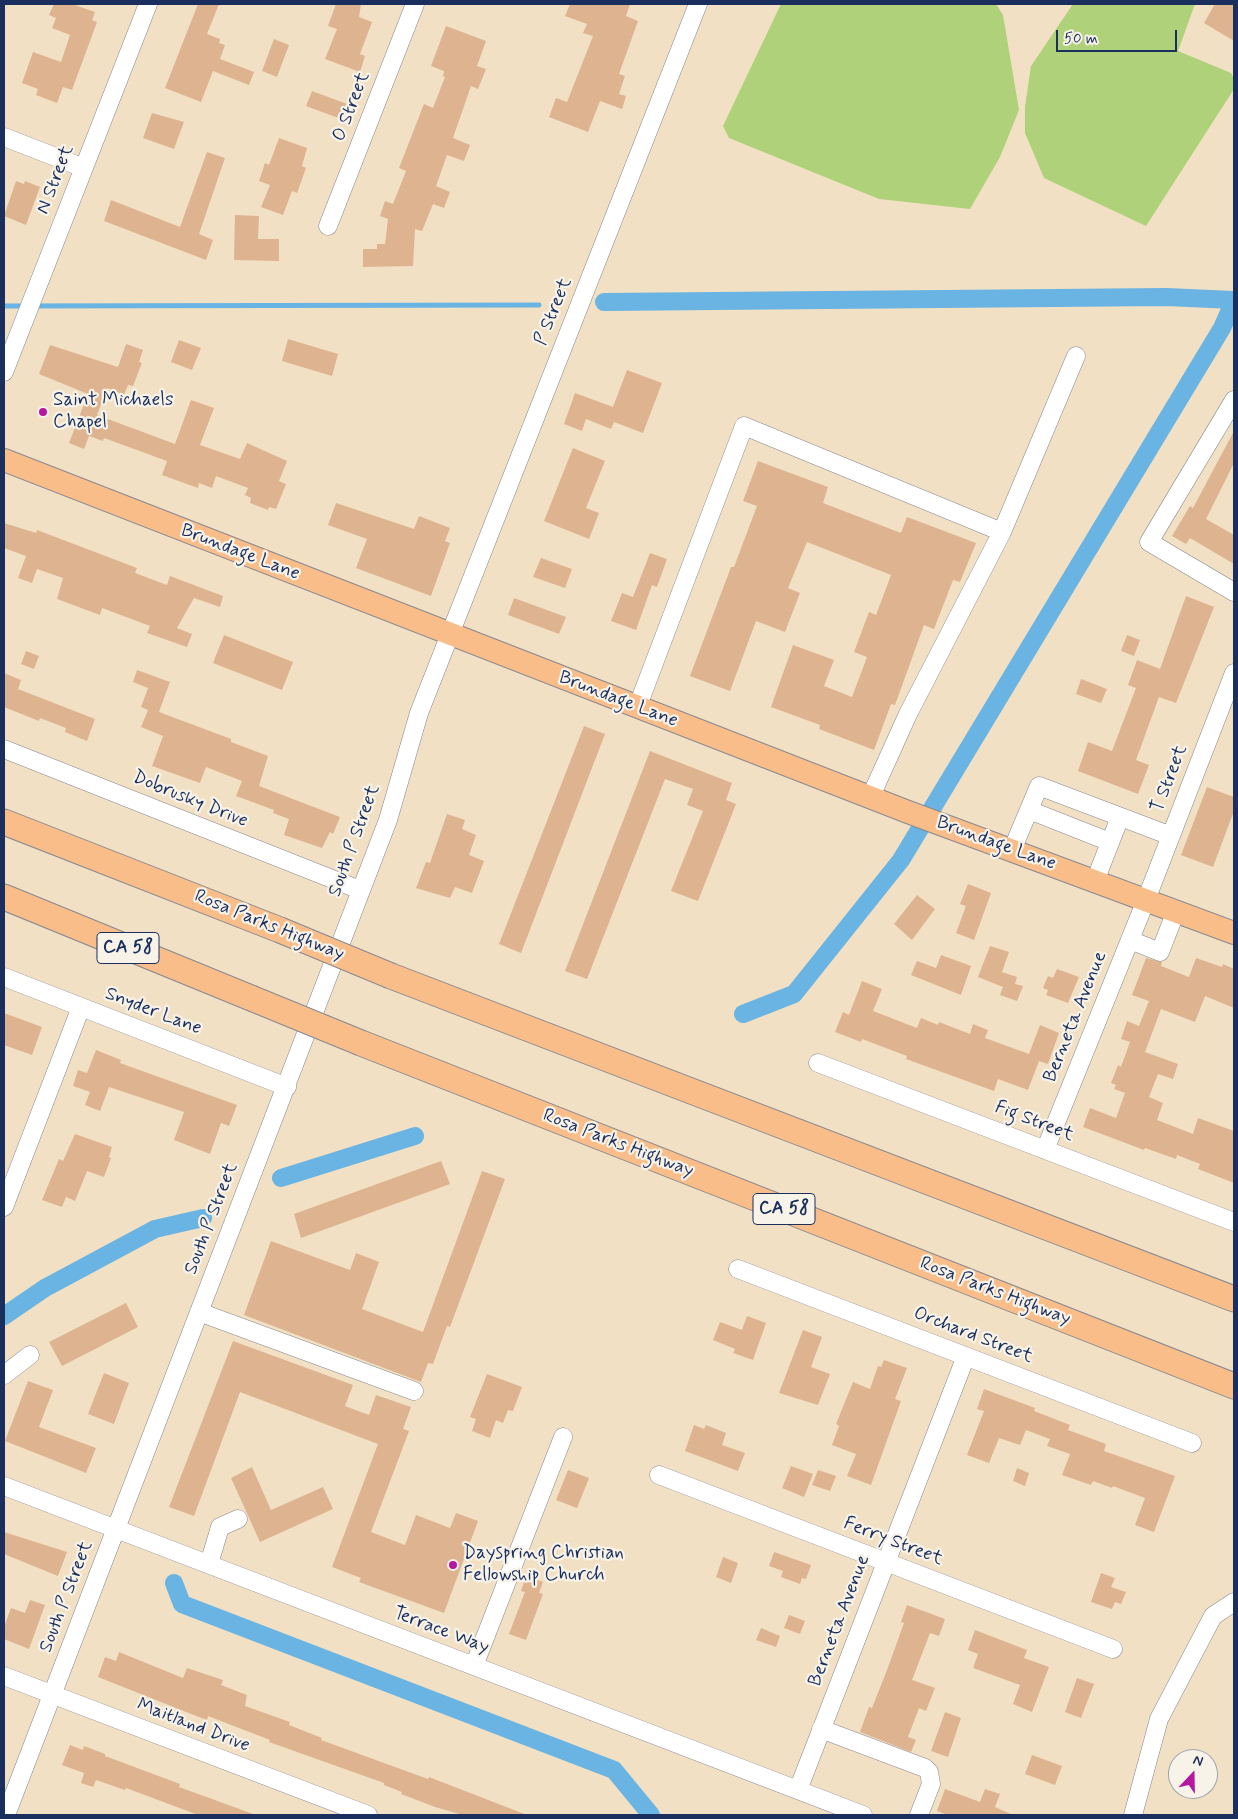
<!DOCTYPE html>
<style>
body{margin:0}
#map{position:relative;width:1238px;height:1819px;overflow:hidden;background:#f2e0c4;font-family:Mynerve,sans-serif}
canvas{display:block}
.frame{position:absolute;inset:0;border:5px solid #1b2f5e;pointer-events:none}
.north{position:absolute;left:1168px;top:1749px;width:50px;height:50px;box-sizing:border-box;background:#f7f3e8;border:1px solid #9fa5b1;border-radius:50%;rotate:21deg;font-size:14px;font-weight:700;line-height:20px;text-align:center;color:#1b2f5e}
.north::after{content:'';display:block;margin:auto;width:18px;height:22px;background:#b5179e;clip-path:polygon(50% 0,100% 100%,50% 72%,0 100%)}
.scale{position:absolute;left:1056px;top:30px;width:121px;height:22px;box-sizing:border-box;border:2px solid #1b2f5e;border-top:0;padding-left:6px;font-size:15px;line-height:18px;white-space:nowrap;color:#1b2f5e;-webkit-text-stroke:4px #f7f3e8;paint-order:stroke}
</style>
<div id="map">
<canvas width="1238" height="1819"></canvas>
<div class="frame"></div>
<div class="north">N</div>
<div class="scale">50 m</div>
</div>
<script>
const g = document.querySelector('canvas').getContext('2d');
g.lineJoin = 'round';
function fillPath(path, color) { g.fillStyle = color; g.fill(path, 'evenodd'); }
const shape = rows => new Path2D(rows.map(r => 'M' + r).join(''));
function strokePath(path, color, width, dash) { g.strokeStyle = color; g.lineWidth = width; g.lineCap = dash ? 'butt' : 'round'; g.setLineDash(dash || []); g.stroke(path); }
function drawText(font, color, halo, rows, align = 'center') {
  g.font = font + ' Mynerve,sans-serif'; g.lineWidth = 4.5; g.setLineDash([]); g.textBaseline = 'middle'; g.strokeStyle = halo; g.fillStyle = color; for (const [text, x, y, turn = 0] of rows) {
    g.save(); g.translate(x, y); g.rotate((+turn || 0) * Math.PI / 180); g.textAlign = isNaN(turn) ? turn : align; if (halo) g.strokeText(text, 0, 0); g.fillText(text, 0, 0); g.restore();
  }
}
fillPath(shape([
 [781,4,996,4,1003,15,1019,110,1000,157,970,209,879,199,729,138,723,126],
 [1073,4,1195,4,1178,51,1231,73,1234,79,1234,89,1146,226,1044,178,1025,133,1025,107,1031,66]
]), '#aed179');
strokePath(shape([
 [4,306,539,305]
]), '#69b4e2', 5);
strokePath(shape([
 [604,302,1166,297,1234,300],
 [743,1014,794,994,901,860,1222,328,1234,301],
 [281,1178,415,1136],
 [4,1316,45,1288,155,1229,203,1218],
 [174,1583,182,1604,614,1770,651,1815]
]), '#69b4e2', 18);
fillPath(shape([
 [54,4,72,4,95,12,92,20,97,22,72,90,63,87,57,103,36,95,38,89,22,83,33,52,61,62,70,35,52,28,56,18,49,15],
 [198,4,219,4,207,34,220,39,219,43,225,45,220,59,254,72,249,85,213,71,201,102,165,88],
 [336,4,361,4,359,17,372,22,360,54,365,56,360,72,325,59,337,29,328,26],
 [570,4,630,4,626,16,638,21,619,74,625,76,619,94,626,96,622,109,600,101,588,132,549,117,556,98,567,102,593,36,583,33,587,24,565,16],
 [1215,4,1234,4,1234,41,1204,23],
 [446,26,486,41,477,66,486,69,478,89,471,86,453,138,470,145,464,161,447,155,436,186,450,192,444,208,433,204,422,231,415,229,413,266,363,267,363,249,377,249,377,244,385,244,388,219,380,216,385,201,393,204,406,171,399,168,424,104,433,108,445,77,443,76,444,71,431,66],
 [274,39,289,45,277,77,262,71],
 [312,91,347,104,341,119,306,106],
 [152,113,184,122,174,149,143,138],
 [279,138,307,148,302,166,306,168,297,193,292,191,283,215,261,207,270,185,259,181,265,163,269,165],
 [207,152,225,158,199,234,213,240,206,260,104,221,111,200,180,227],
 [16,181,24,184,25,181,40,187,26,225,4,216],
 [235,215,259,216,258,239,279,239,279,261,234,260],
 [288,339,338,354,332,376,282,361],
 [179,340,201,348,192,370,171,362],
 [126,344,143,350,139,362,142,363,133,386,128,385,124,395,107,388,97,415,175,444,191,400,214,408,200,445,240,459,247,443,287,461,279,481,286,484,276,509,269,507,268,510,250,503,251,498,245,495,248,488,216,476,212,488,199,483,198,488,162,475,167,461,104,438,103,441,89,436,84,449,69,443,88,394,39,374,50,345,118,367],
 [627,370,662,383,643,433,614,422,611,429,586,419,582,431,564,424,575,393,613,407],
 [1234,431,1234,463,1206,519,1234,535,1234,564,1190,538,1186,544,1172,536,1190,506,1193,508],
 [573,448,605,461,586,508,599,513,589,539,544,521],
 [758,461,828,487,823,503,901,533,907,517,976,543,960,582,953,580,934,629,924,625,895,705,891,704,874,750,819,729,820,725,771,707,793,645,834,660,824,686,852,697,867,657,854,652,869,612,876,615,891,575,807,542,788,588,800,593,785,632,756,621,730,691,690,676,731,567,734,567,757,506,743,501],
 [336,503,414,529,419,516,450,528,445,541,450,543,431,596,356,568,367,539,328,525],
 [4,523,36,533,37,530,137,568,135,573,167,585,170,576,223,596,220,607,194,598,177,628,192,634,187,647,147,633,150,626,102,608,100,615,57,599,63,578,37,569,32,583,18,578,26,556,4,548],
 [650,553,667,559,657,587,652,585,636,630,611,621,622,593,633,597],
 [541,558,572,569,565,588,533,577],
 [1186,596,1214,607,1176,703,1159,697,1136,760,1149,765,1138,794,1078,771,1088,742,1112,751,1136,688,1128,685,1137,660,1160,669],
 [514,598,566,617,559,634,508,615],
 [224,635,293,662,282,690,213,663],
 [1127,635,1140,640,1134,656,1121,651],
 [26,651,39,656,34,669,21,664],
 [137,670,170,682,159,712,231,739,231,742,268,756,259,786,340,817,333,834,330,832,322,848,284,835,289,819,273,813,274,810,236,796,242,781,206,767,200,783,152,766,163,736,141,727,148,710,141,707,148,688,133,682],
 [4,673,21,680,18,689,95,719,87,741,65,732,66,728,40,718,39,721,4,707],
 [1081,679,1107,689,1101,703,1076,694],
 [584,726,605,734,521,953,499,944],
 [650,751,732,783,726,800,736,804,698,901,671,891,703,811,687,805,693,789,665,779,587,979,565,971],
 [1207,787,1234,797,1234,811,1213,867,1181,855],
 [447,814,465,820,462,829,476,835,469,855,484,861,472,893,455,887,450,898,416,888,426,862,430,863],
 [968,884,991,893,974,940,956,933,966,906,960,904],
 [917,895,935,909,912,940,894,924],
 [990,946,1009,952,1002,972,1017,977,1015,984,1023,986,1017,1001,1000,995,1003,987,978,977],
 [941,955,971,966,961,995,911,975,917,961,936,968],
 [1146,958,1162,962,1161,966,1189,977,1196,958,1222,967,1223,964,1234,969,1234,1008,1205,996,1195,1022,1161,1009,1145,1052,1178,1064,1173,1079,1158,1074,1149,1097,1163,1103,1157,1120,1193,1134,1198,1118,1234,1131,1234,1183,1198,1169,1200,1164,1177,1155,1176,1159,1145,1148,1144,1150,1083,1127,1090,1108,1116,1118,1125,1093,1114,1089,1116,1085,1111,1083,1118,1065,1121,1067,1130,1042,1121,1039,1127,1021,1139,1026,1149,1001,1132,995],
 [1057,969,1079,977,1068,1003,1046,995,1048,990,1043,988,1048,976,1053,978],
 [862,981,882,989,873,1011,917,1028,921,1018,938,1025,939,1022,970,1034,973,1024,988,1030,985,1038,1029,1054,1040,1025,1059,1033,1048,1064,1039,1061,1028,1090,998,1079,994,1091,906,1059,907,1056,862,1039,861,1042,835,1032,843,1012,849,1015],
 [4,1013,42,1027,32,1055,4,1045],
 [96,1050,121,1060,120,1063,237,1105,229,1126,221,1123,210,1154,174,1140,184,1112,109,1087,100,1111,85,1105,90,1092,73,1086,78,1070,87,1073],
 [75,1134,112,1147,109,1157,111,1158,104,1177,87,1171,75,1201,66,1197,62,1207,42,1200,59,1159,63,1161],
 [441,1161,450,1184,301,1238,294,1214],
 [482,1171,505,1179,450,1327,447,1326,433,1364,428,1363,421,1382,244,1315,271,1241,350,1270,356,1253,379,1262,362,1309,423,1332],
 [126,1303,138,1327,62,1366,49,1342],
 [747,1316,766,1323,753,1360,733,1353,735,1349,713,1340,720,1322,742,1330],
 [803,1330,822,1337,811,1367,830,1374,818,1405,779,1393],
 [233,1341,353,1385,345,1406,369,1415,376,1395,411,1407,403,1429,409,1431,371,1532,405,1545,416,1515,450,1528,456,1513,478,1521,444,1613,359,1582,361,1578,332,1567,378,1444,240,1392,194,1516,169,1507],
 [884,1360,907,1368,895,1399,901,1401,871,1485,847,1476,856,1454,832,1445,839,1426,836,1424,853,1382,870,1389,878,1366,881,1367],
 [104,1373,129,1383,114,1424,88,1414],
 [487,1374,522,1387,513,1411,508,1410,503,1423,496,1420,490,1438,472,1431,476,1419,470,1417],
 [28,1381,53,1390,39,1427,96,1448,86,1473,5,1441],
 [984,1389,1035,1408,1034,1411,1070,1425,1068,1430,1106,1444,1104,1451,1175,1476,1154,1532,1135,1525,1145,1498,1113,1486,1112,1488,1093,1481,1091,1485,1062,1475,1070,1454,1047,1446,1050,1439,1026,1430,1020,1445,999,1438,989,1463,967,1455,984,1411,977,1409],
 [694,1425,704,1429,706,1425,726,1433,722,1445,745,1453,738,1471,685,1451],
 [791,1466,813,1474,804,1497,782,1488],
 [252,1467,271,1510,323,1487,333,1509,260,1542,231,1478],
 [1017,1468,1029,1473,1025,1486,1013,1481],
 [568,1470,589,1478,577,1508,556,1500],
 [818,1470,836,1476,830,1491,812,1485],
 [4,1532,67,1552,58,1576,4,1554],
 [774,1552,811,1565,806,1579,802,1578,800,1584,781,1577,783,1571,769,1566],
 [723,1557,738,1563,731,1583,716,1577],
 [1101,1573,1115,1578,1111,1587,1126,1592,1121,1604,1115,1602,1112,1609,1091,1602],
 [526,1576,543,1582,539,1593,543,1594,526,1640,509,1634,525,1592,521,1591],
 [30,1600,45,1605,29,1649,4,1639,4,1627,11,1608,25,1613],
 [907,1605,945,1619,939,1636,930,1633,912,1680,935,1688,926,1711,919,1708,908,1737,916,1740,911,1752,860,1732,869,1707,872,1708,887,1670,904,1623,901,1622],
 [789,1615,805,1621,800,1634,784,1628],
 [761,1628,780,1636,776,1647,756,1640],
 [975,1630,1027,1650,1024,1658,1049,1667,1032,1712,1013,1704,1020,1685,973,1668,978,1654,968,1650],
 [119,1652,183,1678,187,1668,223,1680,221,1685,247,1695,245,1706,290,1722,289,1725,322,1738,321,1740,428,1779,429,1777,527,1815,463,1815,435,1807,401,1794,402,1792,384,1785,384,1783,269,1742,270,1740,208,1716,207,1720,186,1712,98,1677,105,1657,116,1661],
 [1077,1678,1094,1684,1081,1718,1065,1712],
 [945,1712,961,1718,948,1757,931,1751],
 [70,1745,83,1750,84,1746,105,1754,105,1756,180,1784,179,1787,256,1815,198,1815,126,1788,125,1790,96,1780,93,1787,81,1783,84,1773,62,1765],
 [1032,1755,1062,1766,1055,1785,1025,1774],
 [945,1789,980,1802,985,1789,1000,1794,995,1807,1013,1815,948,1815,937,1811]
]), '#ddb48f');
const minor = shape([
 [4,137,84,168],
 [328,226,415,4],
 [4,372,148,4],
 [1234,400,1149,542,1234,592],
 [637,708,744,426,1002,532],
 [4,749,360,890],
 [870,798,908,714,1002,532,1076,356],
 [1029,810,1110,842],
 [1012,850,1039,786,1171,836],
 [1095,881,1120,817],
 [1130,940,1160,952,1176,911],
 [4,977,287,1087],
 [818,1063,1234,1222],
 [1045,1150,1146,900,1234,673],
 [4,1207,81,1007],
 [738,1269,1192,1443],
 [199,1312,414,1391],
 [4,1375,30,1355],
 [659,1475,1113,1649],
 [4,1486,863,1815],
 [209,1564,220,1527,238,1519],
 [474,1666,563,1437],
 [4,1676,368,1815],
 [821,1729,925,1768,929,1772,931,1784,919,1815],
 [798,1790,966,1356],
 [6,1815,388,820,419,713,698,4],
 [1133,1815,1159,1719,1213,1616,1234,1602]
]);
const major = shape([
 [4,460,908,812,1234,933]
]);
const highway = shape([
 [4,822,280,930],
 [4,897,251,998],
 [391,976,1234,1299],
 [361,1043,1234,1386]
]);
strokePath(minor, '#868891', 19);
strokePath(major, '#868891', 24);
strokePath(highway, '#868891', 27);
strokePath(minor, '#fff', 18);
strokePath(major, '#f8bd89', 22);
strokePath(highway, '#f8bd89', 25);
const highwayBridge = shape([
 [280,930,391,976],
 [251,998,361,1043]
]);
strokePath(highwayBridge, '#868891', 27, []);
strokePath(highwayBridge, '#f8bd89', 25);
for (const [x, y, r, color] of [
 [43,412,5,"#b5179e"],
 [453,1565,5,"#b5179e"]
]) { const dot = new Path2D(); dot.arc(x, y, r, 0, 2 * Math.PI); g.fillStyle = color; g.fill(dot); strokePath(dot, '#f7f3e8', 2); }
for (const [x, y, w] of [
 [128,948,62],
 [784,1209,62]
]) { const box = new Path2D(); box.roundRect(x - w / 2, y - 15.5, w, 31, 4); g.fillStyle = '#f7f3e8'; g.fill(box); strokePath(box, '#1b2f5e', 1); }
drawText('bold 18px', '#1b2f5e', null, [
 ["CA 58",128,948],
 ["CA 58",784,1209]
]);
drawText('19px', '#1b2f5e', '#f7f3e8', [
 ["O Street",352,107,-69],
 ["N Street",56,180,-69],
 ["P Street",554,312,-68],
 ["Brundage Lane",240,553,21],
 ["Brundage Lane",618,700,21],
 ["T Street",1170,779,-69],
 ["Dobrusky Drive",190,800,22],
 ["South P Street",355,841,-70],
 ["Brundage Lane",996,844,20],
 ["Rosa Parks Highway",269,926,22],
 ["Snyder Lane",153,1012,21],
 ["Berneta Avenue",1076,1017,-68],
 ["Fig Street",1034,1122,21],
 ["Rosa Parks Highway",618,1144,21],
 ["South P Street",212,1219,-69],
 ["Rosa Parks Highway",995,1292,21],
 ["Orchard Street",973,1336,21],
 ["Ferry Street",893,1542,21],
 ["South P Street",67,1597,-69],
 ["Berneta Avenue",840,1621,-69],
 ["Terrace Way",441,1631,21],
 ["Maitland Drive",193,1726,21]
]);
drawText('19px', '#1b2f5e', '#f7f3e8', [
 ["Saint Michaels",53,401],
 ["Chapel",53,423],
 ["Dayspring Christian",463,1554],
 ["Fellowship Church",463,1576]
], 'left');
</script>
